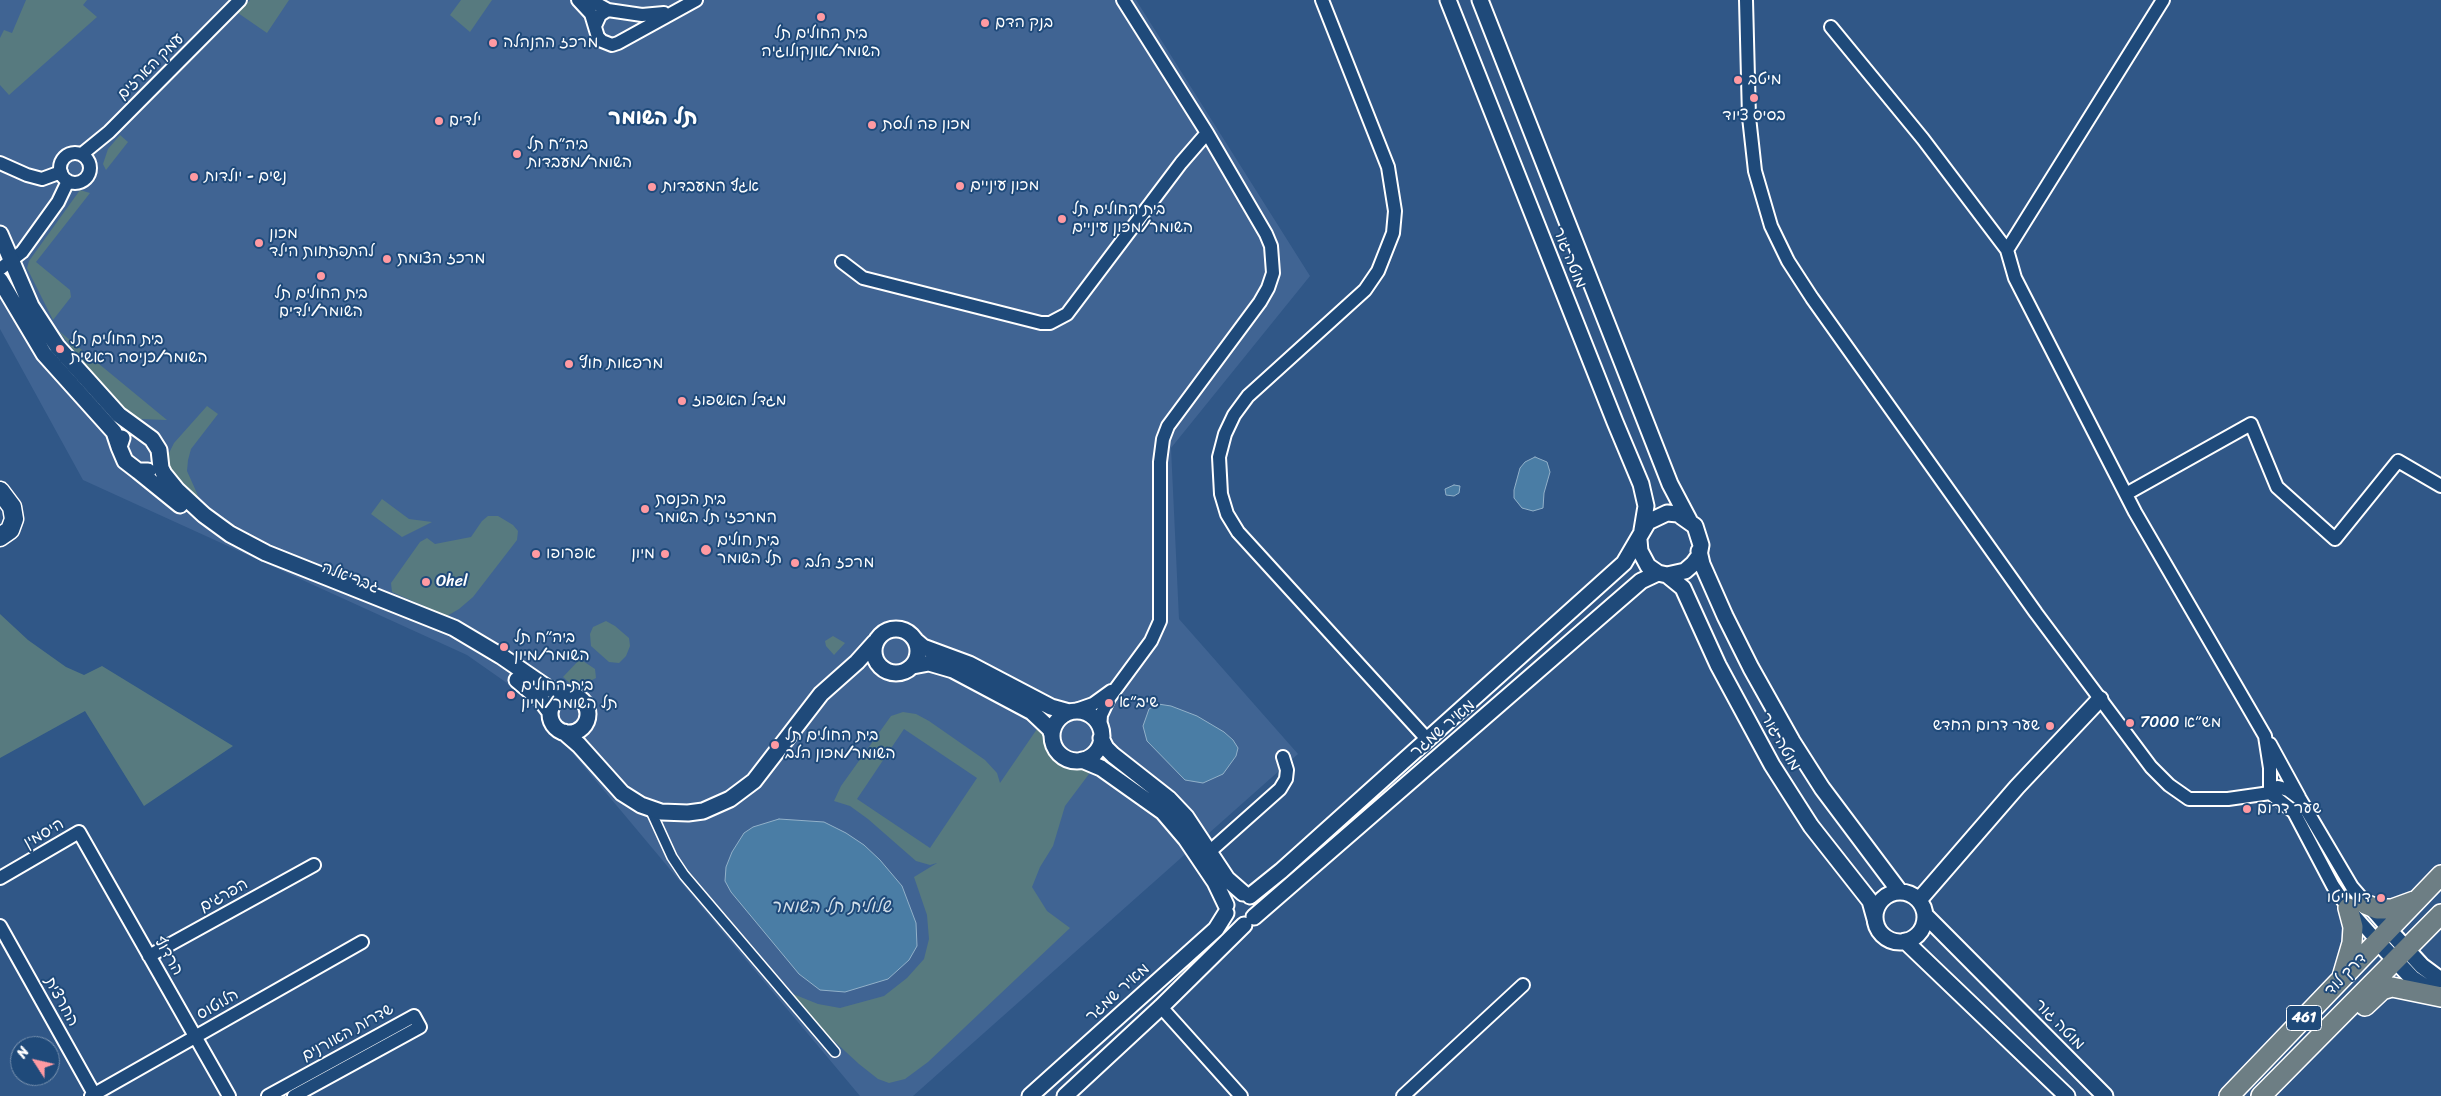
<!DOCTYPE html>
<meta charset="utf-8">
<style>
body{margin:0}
#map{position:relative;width:2441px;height:1096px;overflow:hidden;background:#305787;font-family:Sriracha,sans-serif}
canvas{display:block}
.north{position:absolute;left:10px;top:1036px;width:50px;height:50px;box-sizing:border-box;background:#1f4a7a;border:1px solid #7992af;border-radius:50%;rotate:305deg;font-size:14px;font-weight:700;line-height:20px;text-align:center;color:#fff}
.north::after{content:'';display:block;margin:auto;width:18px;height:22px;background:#ff9aa2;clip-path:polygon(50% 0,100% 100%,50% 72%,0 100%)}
</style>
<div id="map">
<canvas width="2441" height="1096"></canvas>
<div class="north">N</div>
</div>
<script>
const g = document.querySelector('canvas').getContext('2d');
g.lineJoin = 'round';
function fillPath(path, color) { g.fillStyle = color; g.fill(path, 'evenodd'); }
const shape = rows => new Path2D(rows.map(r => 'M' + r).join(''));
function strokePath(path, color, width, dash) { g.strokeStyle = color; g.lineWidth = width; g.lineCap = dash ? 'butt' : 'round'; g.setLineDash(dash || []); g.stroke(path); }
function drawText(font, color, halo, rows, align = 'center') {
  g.font = font + ' Sriracha,"Playpen Sans Hebrew",sans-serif'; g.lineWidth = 4; g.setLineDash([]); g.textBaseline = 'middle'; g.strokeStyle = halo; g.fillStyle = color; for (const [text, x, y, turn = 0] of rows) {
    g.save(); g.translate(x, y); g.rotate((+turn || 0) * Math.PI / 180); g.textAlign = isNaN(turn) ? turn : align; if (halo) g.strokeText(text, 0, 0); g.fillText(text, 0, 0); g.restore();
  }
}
fillPath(shape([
 [0,0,1136,0,1310,276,1171,448,1179,619,1298,754,913,1096,860,1096,524,695,467,655,83,480,0,329]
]), '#406493');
fillPath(shape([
 [26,0,87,0,83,5,97,17,9,95,0,85,0,38,4,30,12,33],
 [250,0,289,0,267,33,238,13],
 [461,0,492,0,470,32,450,15],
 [120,135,128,142,106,170,103,164,108,149],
 [80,190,90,193,36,262,70,290,71,297,53,320,27,268,29,261],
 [59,331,167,420,139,419,115,403,84,365],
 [207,406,218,414,191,449,188,460,187,471,200,500,169,468,168,455,174,443],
 [382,499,409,519,432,522,402,537,371,514],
 [488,516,498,516,513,525,518,531,517,540,473,597,459,609,447,616,392,592,391,583,420,542,427,538,435,544,471,537,482,521],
 [0,614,28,640,66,667,84,675,102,666,233,746,144,806,85,711,0,758],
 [606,621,615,626,629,638,630,646,626,656,619,663,609,662,591,646,590,634,593,627],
 [833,636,845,643,834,655,826,646,825,641],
 [580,659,595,669,596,678,580,686,570,683,563,677],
 [903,712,916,714,929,721,985,760,997,773,1000,783,1037,729,1092,770,1065,806,1053,846,1040,867,1032,887,1047,911,1070,928,928,1062,905,1079,889,1083,878,1079,859,1064,820,1028,788,992,818,1004,840,1008,884,996,907,978,924,959,929,939,927,915,914,877,937,863,930,865,916,861,868,819,850,806,834,801,841,786,891,716],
 [904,729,977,778,930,848,857,799]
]), '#577a7f');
const water = shape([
 [1535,457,1547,462,1550,472,1544,493,1543,508,1533,511,1522,508,1514,498,1514,490,1520,468,1525,462,1535,457],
 [1454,485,1460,486,1459,493,1454,496,1446,495,1445,489,1454,485],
 [1158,704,1171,706,1197,716,1224,732,1233,740,1238,748,1236,756,1223,774,1203,783,1185,780,1147,741,1143,726,1149,709,1158,704],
 [779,819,824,822,846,833,864,845,880,860,902,886,916,923,917,946,909,960,888,979,845,992,820,990,799,974,731,892,725,881,726,867,732,852,744,833,753,827,779,819]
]);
fillPath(water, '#4a7da5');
strokePath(water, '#92b1c9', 1);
const pedestrian = shape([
 [650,809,672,857,684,875,835,1052]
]);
const minor = shape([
 [578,0,591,14,598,37,602,41,612,45,618,43,696,0],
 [590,0,608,10],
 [1322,0,1388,167,1395,211,1393,233,1378,271,1365,290,1248,396,1234,415,1225,434,1219,457,1221,494,1227,514,1238,532,1427,739],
 [1746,0,1749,117,1755,171,1771,226,1788,261,1812,298,2036,613,2151,767,2169,785,2189,799,2228,799,2270,793,2278,787,2288,790,2300,799,2352,887,2389,930],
 [595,26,600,15,608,10,642,15,664,13],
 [1831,27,1923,139,2007,250,2015,278,2135,512,2265,736,2270,768,2270,793],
 '60 168a15 15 0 1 1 30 0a15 15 0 1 1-30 0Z',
 [82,154,109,132,240,0],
 [0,163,27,175,42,179,61,172],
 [2007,250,2163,0],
 [842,262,863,278,1041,323,1050,323,1067,314,1181,163,1207,133],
 [0,269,22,252,58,202,68,181],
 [2126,494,2251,424,2277,487,2335,539,2398,461,2441,486],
 [1073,711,1093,704,1111,691],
 [1100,729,1101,715,1109,698,1151,641,1160,621,1160,462,1163,439,1168,426,1260,302,1268,288,1273,273,1271,246,1266,234,1207,133,1123,0],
 [2270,744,2299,797],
 [2270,793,2294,812,2333,886,2348,908,2378,942],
 [1208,853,1280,789,1286,779,1287,770,1283,757],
 [0,878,79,832,229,1096],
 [0,926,94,1094],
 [149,956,314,865],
 [1161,1007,1241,1096],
 [91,1096,362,942],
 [268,1096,414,1016,420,1027,294,1096],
 [1403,1096,1523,985]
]);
const tertiary = shape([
 [1448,0,1615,422,1641,484,1646,506,1642,530],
 [1480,0,1670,484,1689,520],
 [0,234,31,306,57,346,119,415,152,439,159,450,161,468,164,474,177,490,204,515,230,534,266,553,454,628,501,656,549,689,568,694],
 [0,280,44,354,114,432,119,447],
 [122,438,119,447,125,461,138,471,148,471],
 [138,471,180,505],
 [1699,551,1702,564,1725,616,1751,668,1792,741,1822,788,1900,892],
 [1667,575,1683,588,1718,665,1772,765,1811,826,1870,901,1875,919],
 '874 651a22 22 0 1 1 44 0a22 22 0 1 1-44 0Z',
 [916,641,923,647,969,664,1051,707,1069,712],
 [913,666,929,663,953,670,1032,712,1050,729,1052,735],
 [517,680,541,700,550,712],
 '550 714a19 19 0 1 1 38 0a19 19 0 1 1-38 0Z',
 '1052 736a25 25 0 1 1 50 0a25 25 0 1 1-50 0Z',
 [564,732,579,745,622,793,641,805,661,812,688,813,703,811,730,799,754,781,821,694,857,662,875,642],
 [1101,738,1106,748,1113,755,1169,799,1186,817,1227,879,1243,893],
 [1082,760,1101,768,1163,812,1186,839,1215,882,1226,905],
 '1875 917a25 25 0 1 1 50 0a25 25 0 1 1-50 0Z',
 [1250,896,1281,871,1624,563,1648,522,1667,513,1678,514,1695,526,1701,545,1699,556,1693,564,1685,571,1667,575,1658,573,1648,566,1640,551,1639,540],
 [1919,900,2017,787,2100,699],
 [1925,915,2105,1096],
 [1254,917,1611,607,1641,581,1658,573],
 [2389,930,2422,966,2441,980],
 [1905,941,2067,1096],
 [2378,942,2412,978,2436,994],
 [1030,1096,1216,929,1226,913],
 [1065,1096,1161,1007,1244,925]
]);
const secondary = shape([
 [0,491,12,507,14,519,10,530,0,537]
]);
const primary = shape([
 [2365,904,2377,909,2392,909,2414,901],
 [2342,977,2352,943,2353,927,2348,908],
 [2365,1006,2382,990,2392,987,2441,997],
 [2229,1096,2441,875],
 [2261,1096,2441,914]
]);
strokePath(pedestrian, '#fff', 12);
strokePath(minor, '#fff', 16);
strokePath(tertiary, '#fff', 19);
strokePath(secondary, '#fff', 21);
strokePath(primary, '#fff', 22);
strokePath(pedestrian, '#1f4a7a', 9);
strokePath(minor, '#1f4a7a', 12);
strokePath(tertiary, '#1f4a7a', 15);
strokePath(secondary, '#1f4a7a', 18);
strokePath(primary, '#6d7e84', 19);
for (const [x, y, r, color] of [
 [821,17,5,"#ff9aa2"],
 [985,23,5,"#ff9aa2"],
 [493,43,5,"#ff9aa2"],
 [1738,80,5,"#ff9aa2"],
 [1754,98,5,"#ff9aa2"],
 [439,121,5,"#ff9aa2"],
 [872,125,5,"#ff9aa2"],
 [517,154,5,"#ff9aa2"],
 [194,177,5,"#ff9aa2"],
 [960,186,5,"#ff9aa2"],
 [652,187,5,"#ff9aa2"],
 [1062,219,5,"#ff9aa2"],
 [259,243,5,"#ff9aa2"],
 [387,259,5,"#ff9aa2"],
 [321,276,5,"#ff9aa2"],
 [60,349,5,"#ff9aa2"],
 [569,364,5,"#ff9aa2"],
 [682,401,5,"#ff9aa2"],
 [645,509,5,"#ff9aa2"],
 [706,550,6,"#ff9aa2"],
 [536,554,5,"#ff9aa2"],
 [665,554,5,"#ff9aa2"],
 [795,563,5,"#ff9aa2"],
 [426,582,5,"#ff9aa2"],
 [504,647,5,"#ff9aa2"],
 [511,695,5,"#ff9aa2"],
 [1109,703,5,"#ff9aa2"],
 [2130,723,5,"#ff9aa2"],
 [2050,726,5,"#ff9aa2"],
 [775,745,5,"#ff9aa2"],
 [2247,809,5,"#ff9aa2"],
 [2381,898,5,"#ff9aa2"]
]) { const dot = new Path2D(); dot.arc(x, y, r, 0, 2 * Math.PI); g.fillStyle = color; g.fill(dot); strokePath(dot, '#1f4a7a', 2); }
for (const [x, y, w] of [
 [2304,1018,35]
]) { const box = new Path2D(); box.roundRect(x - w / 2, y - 12.5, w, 25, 4); g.fillStyle = '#1f4a7a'; g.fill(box); strokePath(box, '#fff', 1); }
drawText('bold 15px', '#fff', null, [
 ["461",2304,1018]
]);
drawText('16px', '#fff', '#1f4a7a', [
 ["בנק הדם",995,23],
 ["בית החולים תל",821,34,"center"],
 ["השומר/אונקולוגיה",821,52,"center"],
 ["מרכז ההנהלה",503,43],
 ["מיטב",1748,80],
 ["בסיס ציוד",1754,116,"center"],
 ["ילדים",449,121],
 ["מכון פה ולסת",882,125],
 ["ביה״ח תל",527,145],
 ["השומר/מעבדות",527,163],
 ["נשים - יולדות",204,177],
 ["מכון עיניים",970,186],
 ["אגף המעבדות",662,187],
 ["בית החולים תל",1072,210],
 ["השומר/מכון עיניים",1072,228],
 ["מכון",269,234],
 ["להתפתחות הילד",269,252],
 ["מרכז הצומת",397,259],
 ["בית החולים תל",321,294,"center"],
 ["השומר/ילדים",321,312,"center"],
 ["בית החולים תל",70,340],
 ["השומר/כניסה ראשית",70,358],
 ["מרפאות חוץ",579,364],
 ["מגדל האשפוז",692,401],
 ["בית הכנסת",655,500],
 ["המרכזי תל השומר",655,518],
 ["בית חולים",717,541],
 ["תל השומר",717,559],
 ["אפרופו",546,554],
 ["מיון",655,554,"right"],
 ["מרכז הלב",805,563],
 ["Ohel",436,582],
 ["ביה״ח תל",514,638],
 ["השומר/מיון",514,656],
 ["בית החולים",521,686],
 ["תל השומר/מיון",521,704],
 ["שיב״א",1119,703],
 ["מש״א 7000",2140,723],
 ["שער דרום החדש",2040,726,"right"],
 ["בית החולים תל",785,736],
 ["השומר/מכון הלב",785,754],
 ["שער דרום",2257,809],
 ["דון ויטו",2371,898,"right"]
], 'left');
drawText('16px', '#fff', '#1f4a7a', [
 ["עמק הארזים",151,67,-45],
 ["מוטה גור",1569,258,68],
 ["גבריאלה",350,578,21],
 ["מאיר שמגר",1443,729,-41],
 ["מוטה גור",1780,742,60],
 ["היסמין",44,834,-30],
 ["הפרגים",224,896,-29],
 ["הרדוף",168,956,60],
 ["דרך לוד",2346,975,-46],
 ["מאיר שמגר",1118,993,-42],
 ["החרצית",61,1002,61],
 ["הלוטוס",218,1005,-30],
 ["מוטה גור",2059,1025,45],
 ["שדרות האורנים",348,1033,-29]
]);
drawText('italic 18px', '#d2dee8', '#1f4a7a', [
 ["שלולית תל השומר",831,907]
]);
drawText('bold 21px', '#fff', '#1f4a7a', [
 ["תל השומר",653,119]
]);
</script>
